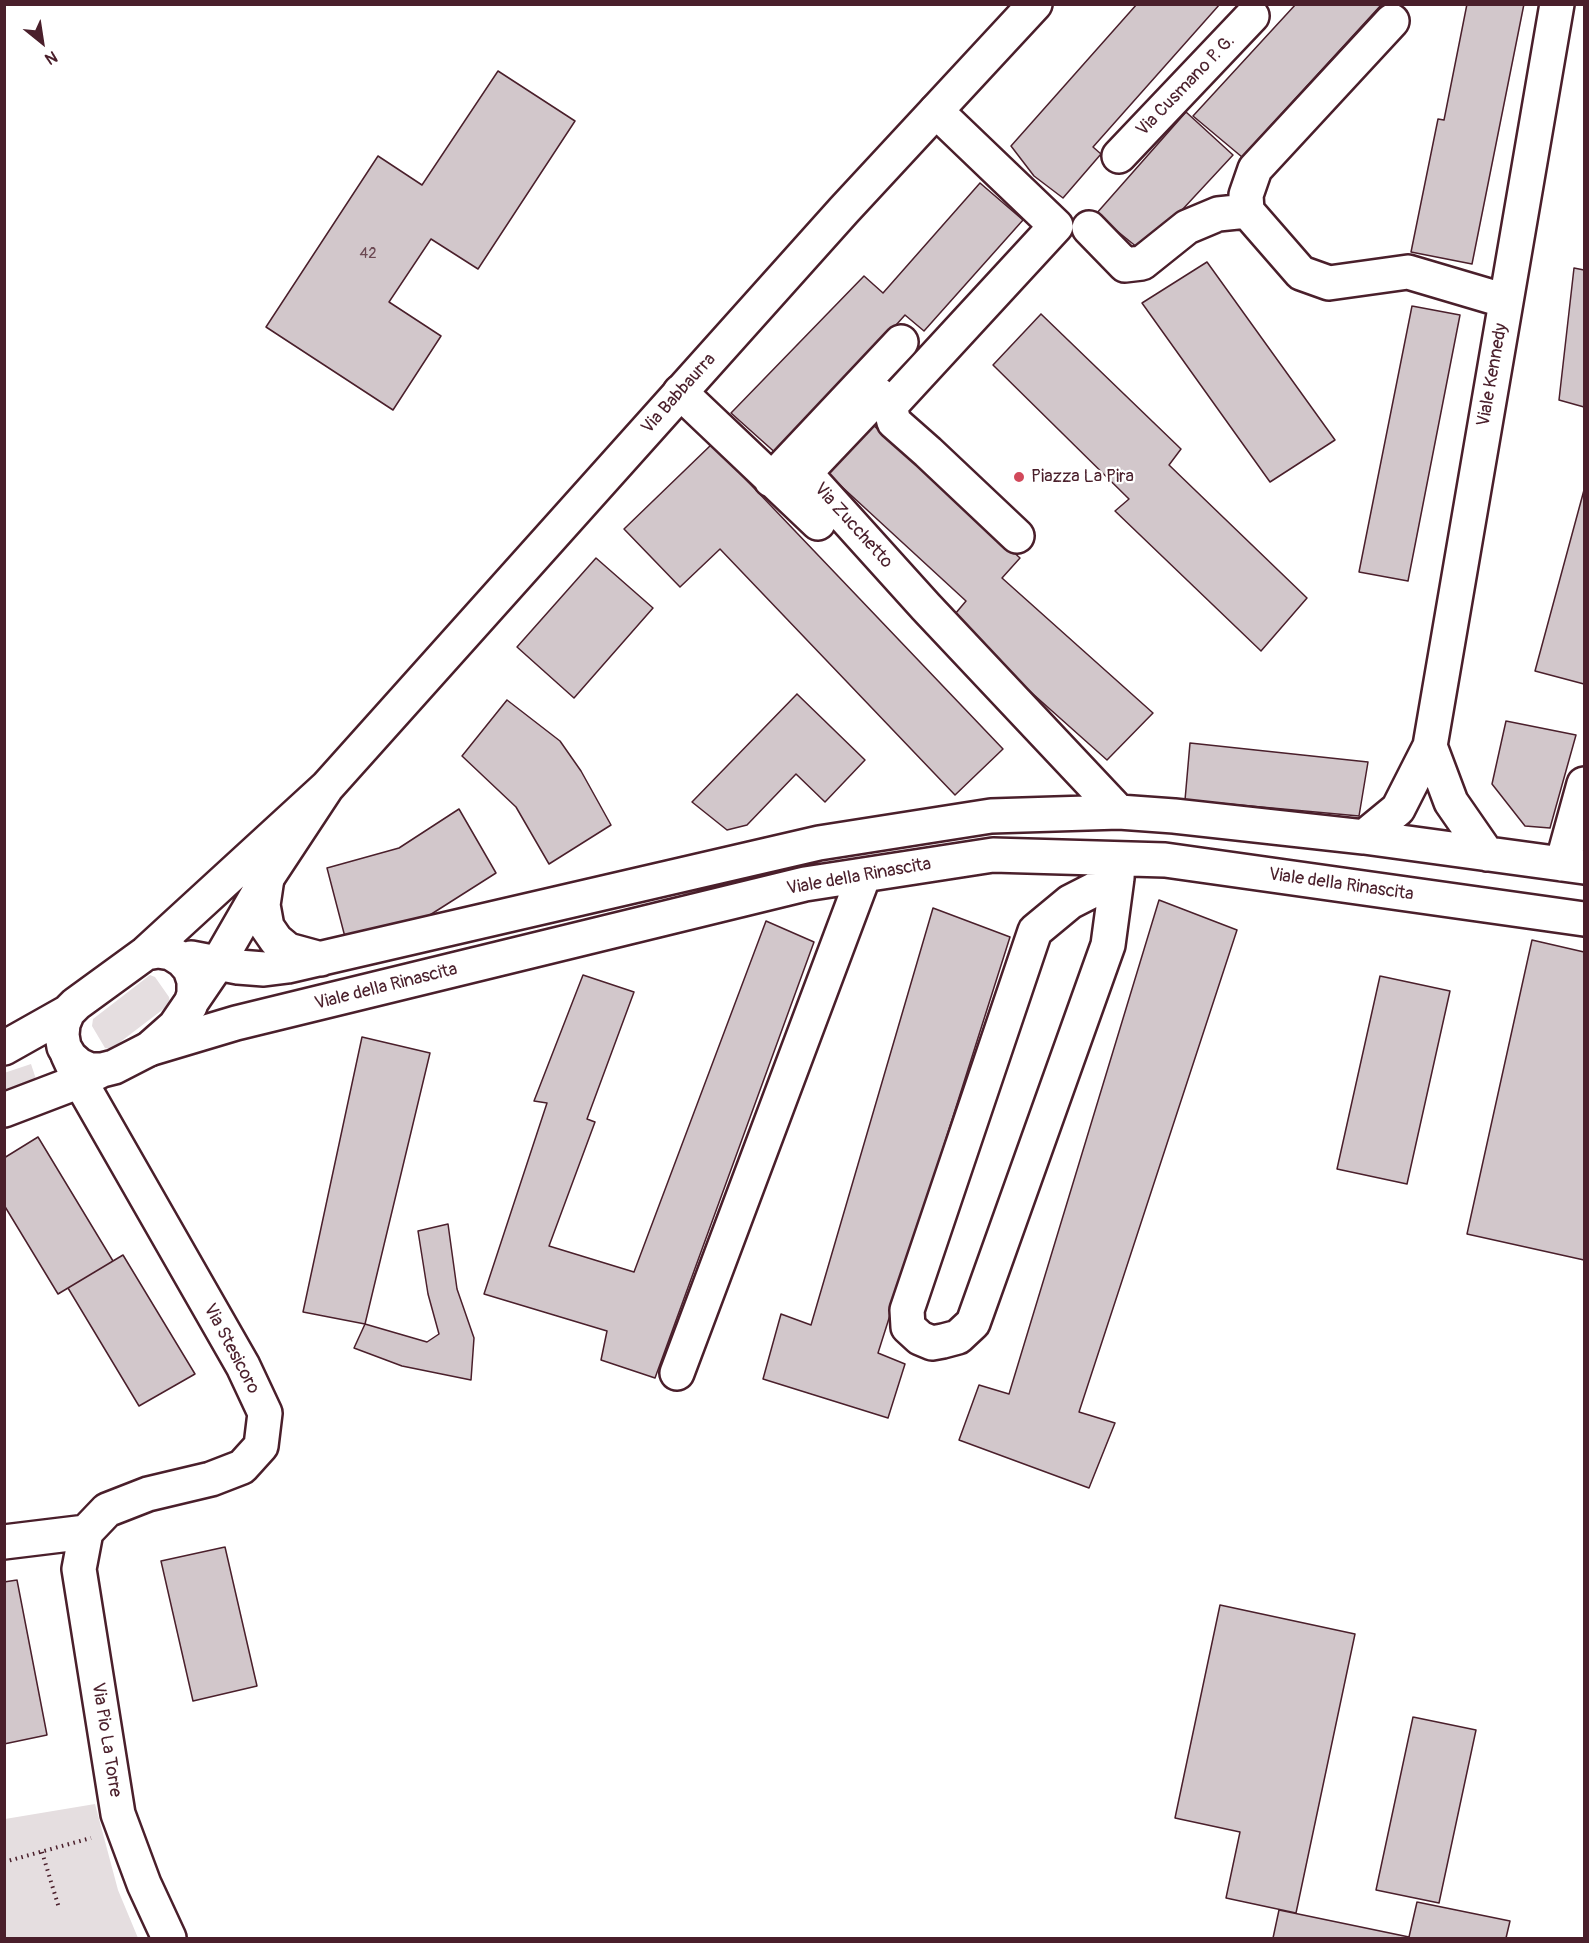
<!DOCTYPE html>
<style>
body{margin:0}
#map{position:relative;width:1589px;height:1943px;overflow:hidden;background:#fff;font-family:Pangolin,sans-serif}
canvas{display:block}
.frame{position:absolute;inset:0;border:6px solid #4a1f2b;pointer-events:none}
.north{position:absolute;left:12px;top:12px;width:60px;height:60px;-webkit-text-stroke:4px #fff;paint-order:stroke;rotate:150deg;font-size:16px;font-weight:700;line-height:24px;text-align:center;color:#4a1f2b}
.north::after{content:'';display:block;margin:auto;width:21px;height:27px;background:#4a1f2b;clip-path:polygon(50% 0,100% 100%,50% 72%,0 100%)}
</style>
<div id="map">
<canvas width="1589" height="1943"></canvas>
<div class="frame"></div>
<div class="north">N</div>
</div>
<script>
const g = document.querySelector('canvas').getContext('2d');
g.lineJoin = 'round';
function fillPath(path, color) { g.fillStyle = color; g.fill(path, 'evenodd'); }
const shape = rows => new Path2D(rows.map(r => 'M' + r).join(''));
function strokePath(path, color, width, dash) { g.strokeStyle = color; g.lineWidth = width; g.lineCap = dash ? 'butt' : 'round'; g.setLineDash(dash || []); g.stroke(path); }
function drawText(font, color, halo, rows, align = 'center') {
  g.font = font + ' Pangolin,sans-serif'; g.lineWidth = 4.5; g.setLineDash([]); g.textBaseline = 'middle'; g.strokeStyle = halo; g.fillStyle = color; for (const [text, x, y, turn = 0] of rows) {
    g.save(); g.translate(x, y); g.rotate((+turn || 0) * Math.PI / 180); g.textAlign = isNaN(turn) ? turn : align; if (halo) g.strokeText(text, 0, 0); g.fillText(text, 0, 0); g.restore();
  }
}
fillPath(shape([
 [150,975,155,977,169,997,170,1004,111,1049,105,1048,92,1026,93,1019],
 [31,1064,38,1085,5,1097,4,1073],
 [95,1804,118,1890,138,1938,5,1938,5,1819]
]), '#e5dee0');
const building = shape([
 [1137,4,1220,4,1093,147,1101,154,1063,198,1034,176,1011,146,1137,4],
 [1296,4,1382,4,1242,157,1193,116,1296,4],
 [1467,4,1524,4,1472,264,1411,252,1438,119,1444,120,1467,4],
 [498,71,575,121,478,269,431,239,389,302,441,336,393,410,266,327,378,156,422,185,498,71],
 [1186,112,1233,155,1143,252,1096,214,1186,112],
 [980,183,1023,220,924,331,905,315,779,456,731,413,864,276,883,293,980,183],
 [1207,262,1335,440,1270,482,1142,303,1207,262],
 [1574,268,1584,270,1584,407,1559,400,1574,268],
 [1412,306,1460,315,1408,581,1359,572,1412,306],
 [1041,314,1181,449,1169,465,1307,598,1261,651,1115,511,1129,499,993,365,1041,314],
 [872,424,1020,558,1002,578,1153,713,1107,760,950,620,966,601,828,474,872,424],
 [712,444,1003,749,955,795,720,549,680,587,624,529,712,444],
 [1584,490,1584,684,1535,671,1584,490],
 [596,558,653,608,574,698,517,647,596,558],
 [797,694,865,760,825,802,796,774,747,825,727,830,692,802,797,694],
 [507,700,560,741,581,771,611,825,549,864,516,807,462,756,507,700],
 [1506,721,1576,735,1550,828,1525,826,1492,784,1506,721],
 [1190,743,1368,762,1359,816,1185,800,1190,743],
 [459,809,496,873,422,920,345,937,327,868,399,848,459,809],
 [1159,900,1237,930,1079,1412,1115,1423,1089,1488,959,1440,979,1385,1009,1394,1159,900],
 [933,908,1010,937,878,1353,905,1364,888,1418,763,1379,781,1314,811,1325,933,908],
 [766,921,814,942,655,1378,601,1360,607,1331,484,1294,547,1103,534,1101,583,975,634,992,587,1119,595,1122,549,1246,634,1272,766,921],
 [1532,940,1584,952,1584,1260,1467,1234,1532,940],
 [1380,976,1450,991,1407,1184,1337,1169,1380,976],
 [362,1037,430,1053,365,1324,303,1312,362,1037],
 [38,1137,113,1261,58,1294,4,1205,4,1158,38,1137],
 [448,1224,457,1289,474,1338,471,1380,402,1366,354,1348,365,1324,427,1342,439,1334,428,1294,418,1231,448,1224],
 [123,1255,195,1374,139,1406,68,1288,123,1255],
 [225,1547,257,1686,193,1701,161,1561,225,1547],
 [17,1580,47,1735,4,1744,4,1582,17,1580],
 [1220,1605,1355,1634,1296,1913,1226,1898,1240,1832,1175,1818,1220,1605],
 [1413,1717,1476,1730,1439,1903,1376,1890,1413,1717],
 [1417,1902,1510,1921,1506,1938,1273,1938,1279,1910,1409,1937,1417,1902]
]);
fillPath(building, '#d2c7cb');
strokePath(building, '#4a1f2b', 1.5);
const minor = shape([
 [936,111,1056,226,890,406,879,395,805,473,926,607,1119,812],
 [1119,156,1252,16],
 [1247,211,1246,195,1255,169,1392,21],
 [1089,228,1125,265,1142,263,1187,227,1218,214,1247,211,1301,273,1329,283,1408,272,1506,301],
 [680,392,818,523],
 [890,406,894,422,928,452,1017,536],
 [771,480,901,342],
 [1430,746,1557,4],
 [1364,837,1398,809,1430,746,1451,802,1487,854],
 [1562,864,1584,784],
 [267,878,263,905,267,927,276,940,288,950,321,959],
 [1117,878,1070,902,1035,931,907,1310,908,1327,920,1338,932,1343,943,1341,958,1337,973,1323,1108,945,1117,878,1118,859],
 [191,958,238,967,264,969,288,966,819,843,991,816,1119,812,1174,816,1364,837,1584,867],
 [149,1049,236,1023,805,884,993,855,1165,860,1584,919],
 [68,1055,80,1081,243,1366,265,1413,261,1446,242,1467,211,1479,148,1494,107,1510,86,1532],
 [677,1373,864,875],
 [86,1532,79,1569,118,1814,144,1884,169,1938],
 [4,1542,86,1532]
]);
const major = shape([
 [327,787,267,878,218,963,175,1026,149,1049,114,1067,102,1070,90,1070,79,1065,70,1057,64,1047,62,1035,63,1024,68,1012,76,1004,146,953,327,787,844,210,1035,4],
 [146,953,158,951,171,953,182,960,190,969,194,981,194,994,190,1006],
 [4,1048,68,1012],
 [4,1110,80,1081,102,1070]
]);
strokePath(minor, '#4a1f2b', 38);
strokePath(major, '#4a1f2b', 38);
strokePath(shape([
 [42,1852,59,1908],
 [4,1862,91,1838]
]), '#4a1f2b', 4, [1.5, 4.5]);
strokePath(minor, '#fff', 33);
strokePath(major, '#fff', 33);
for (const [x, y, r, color] of [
 [1019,477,6,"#d1495b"]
]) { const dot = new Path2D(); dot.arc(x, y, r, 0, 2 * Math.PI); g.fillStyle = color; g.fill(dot); strokePath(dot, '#fff', 2); }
drawText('15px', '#6c4953', null, [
 ["42",368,254]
]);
drawText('18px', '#4a1f2b', '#fff', [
 ["Via Cusmano P. G.",1186,86,-46],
 ["Viale Kennedy",1493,375,-80],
 ["Via Babbaurra",679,394,-48],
 ["Via Zucchetto",853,526,48],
 ["Viale della Rinascita",859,877,-10],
 ["Viale della Rinascita",1341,885,8],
 ["Viale della Rinascita",386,987,-14],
 ["Via Stesicoro",231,1349,62],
 ["Via Pio La Torre",106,1740,81]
]);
drawText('18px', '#4a1f2b', '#fff', [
 ["Piazza La Pira",1031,477]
], 'left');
</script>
